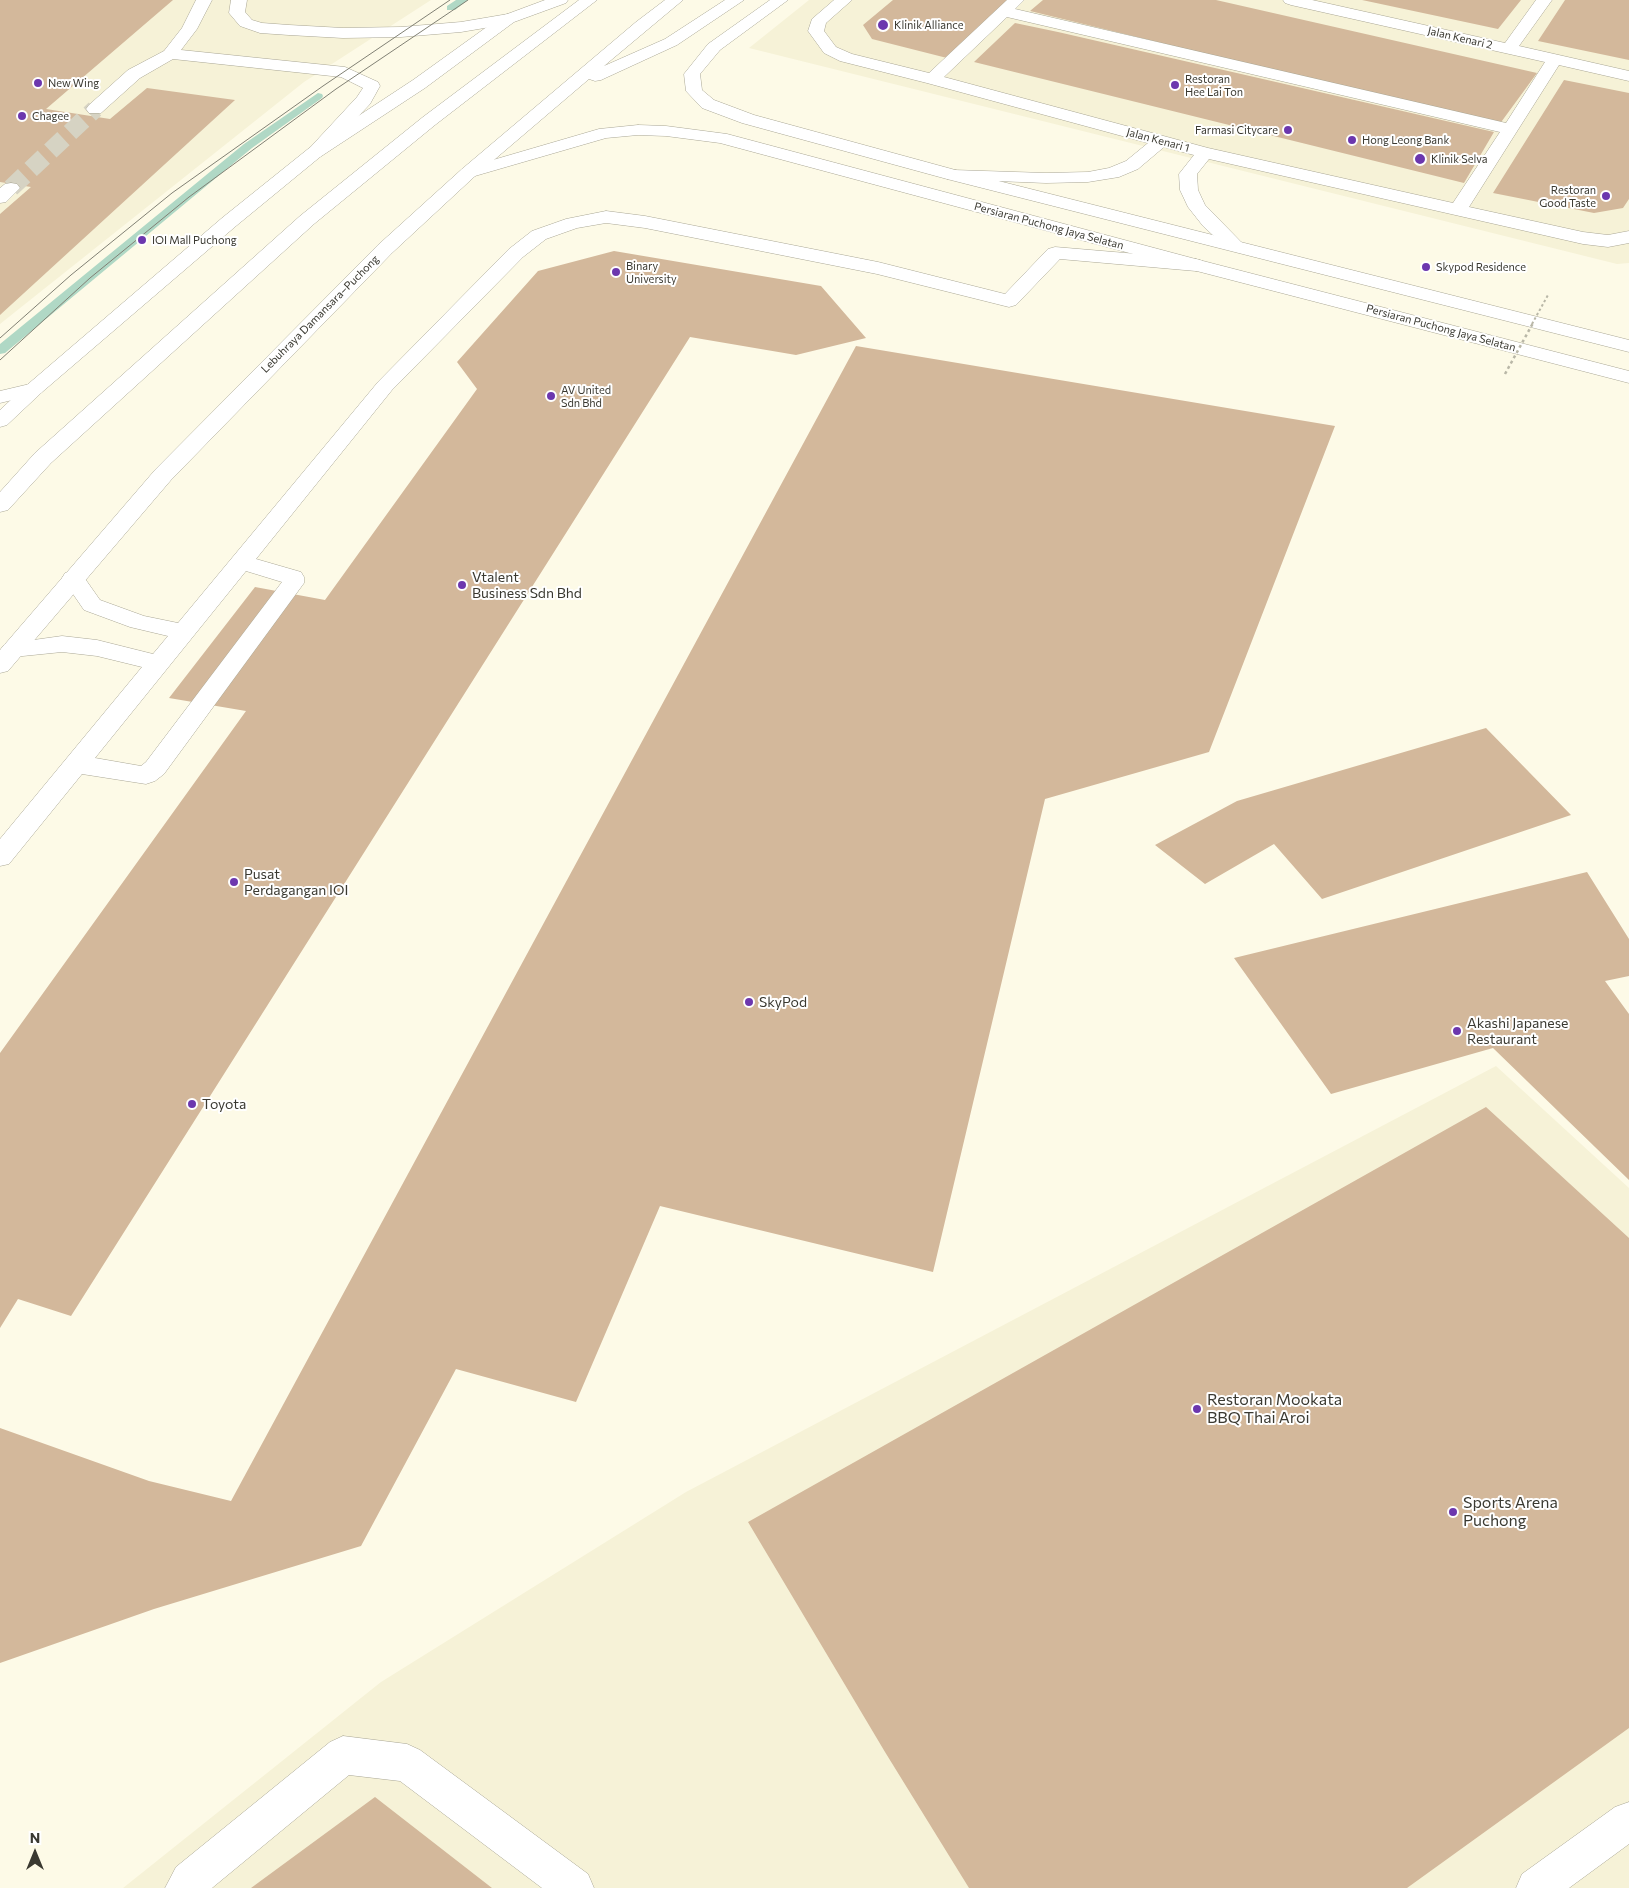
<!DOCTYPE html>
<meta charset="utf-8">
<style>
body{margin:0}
#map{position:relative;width:1629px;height:1888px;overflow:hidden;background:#fdfae7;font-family:Commissioner,sans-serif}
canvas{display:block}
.north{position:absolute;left:10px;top:1828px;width:50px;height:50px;-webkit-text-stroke:4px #fff;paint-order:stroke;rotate:0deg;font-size:14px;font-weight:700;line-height:20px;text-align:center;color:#3a3931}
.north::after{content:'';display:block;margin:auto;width:18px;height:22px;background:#3a3931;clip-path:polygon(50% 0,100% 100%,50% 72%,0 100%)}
</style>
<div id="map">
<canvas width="1629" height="1888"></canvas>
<div class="north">N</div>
</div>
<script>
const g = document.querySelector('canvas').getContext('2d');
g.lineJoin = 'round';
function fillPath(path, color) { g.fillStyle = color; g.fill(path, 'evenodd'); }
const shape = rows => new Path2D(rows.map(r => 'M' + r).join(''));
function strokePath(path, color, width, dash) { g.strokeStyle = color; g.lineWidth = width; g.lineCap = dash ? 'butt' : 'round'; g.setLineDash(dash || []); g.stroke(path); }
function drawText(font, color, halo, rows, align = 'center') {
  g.font = font + ' Commissioner,sans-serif'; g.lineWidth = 4; g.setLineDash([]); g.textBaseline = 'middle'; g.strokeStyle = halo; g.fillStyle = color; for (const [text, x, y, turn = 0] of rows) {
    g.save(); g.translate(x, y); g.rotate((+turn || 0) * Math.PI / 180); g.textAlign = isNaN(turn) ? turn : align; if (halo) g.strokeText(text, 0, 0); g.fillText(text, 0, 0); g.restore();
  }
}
fillPath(shape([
 [0,0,431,0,304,82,0,324],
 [809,0,1629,0,1629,263,1617,264,749,48],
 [1496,1066,1629,1188,1629,1888,123,1888,381,1682,686,1492]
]), '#f6f2d7');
fillPath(shape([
 [456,0,468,0,455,10,447,10,447,6,456,0],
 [318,93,322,94,323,96,322,98,252,148,5,353,0,354,0,344,244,144,318,93]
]), '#b0d8c5');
fillPath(shape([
 [0,0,173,0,46,109,110,119,147,88,235,100,0,315,0,214,31,187,0,182],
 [893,0,1009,0,947,58,872,39,863,25],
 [1043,0,1216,0,1537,73,1499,125,1030,11],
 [1362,0,1521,0,1498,29],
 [1565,0,1629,0,1629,60,1538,41],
 [1015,23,1058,32,1494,132,1464,183,974,62],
 [1564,80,1629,93,1629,199,1623,208,1594,213,1493,193],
 [614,251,821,286,866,338,796,355,690,337,71,1316,18,1299,0,1328,0,1053,246,711,169,698,255,587,325,600,477,389,457,362,538,271],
 [856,346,1335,426,1209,752,1045,799,933,1272,660,1206,576,1402,456,1369,361,1546,154,1609,0,1663,0,1428,149,1481,231,1501],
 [1486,728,1571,815,1322,899,1274,844,1205,884,1155,845,1237,801],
 [1587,872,1629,939,1629,976,1605,981,1629,1014,1629,1180,1493,1048,1331,1094,1234,958],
 [1486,1107,1629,1238,1629,1728,1407,1888,969,1888,885,1752,748,1522],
 [375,1797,492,1888,251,1888]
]), '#d3b89b');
strokePath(shape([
 [11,188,95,109]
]), '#d6d3c3', 18, [18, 9]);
const minor = shape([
 [196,0,212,0,197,29,181,50,345,67,378,82,380,86,370,104,320,157,314,158,308,157,305,153,357,97,363,88,341,77,173,59,140,78,101,113,89,113,86,109,89,105,128,70,164,51,182,28,196,0],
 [231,0,247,0,245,12,252,20,262,23,289,25,343,28,401,27,461,22,508,14,514,16,516,19,514,22,508,24,461,32,401,37,343,38,289,35,260,33,240,26,229,13,231,0],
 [834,0,852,0,826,23,824,31,836,47,852,54,929,73,1007,0,1024,0,1015,9,1506,123,1545,62,1291,5,1285,3,1283,0,1312,0,1505,43,1536,0,1552,0,1519,46,1629,71,1629,81,1559,65,1469,207,1583,232,1608,235,1629,231,1629,243,1608,247,1583,244,1209,159,1197,174,1198,190,1205,205,1244,245,1242,249,1235,251,1228,249,1203,226,1188,207,1180,190,1179,174,1194,155,1164,147,1138,169,1119,177,1088,182,1046,183,947,179,944,175,947,171,953,170,1046,173,1088,172,1109,168,1126,161,1148,143,927,83,840,61,824,53,808,31,812,19,834,0],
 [1007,17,1500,132,1453,203,1208,148,944,77,1007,17],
 [11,183,17,184,20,188,6,202,0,203,0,188,5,184,11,183],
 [606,211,645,216,878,262,1005,294,1048,249,1055,247,1196,259,1203,261,1205,265,1203,269,1196,271,1060,259,1016,305,1009,307,877,274,645,228,606,223,577,228,546,239,523,257,392,390,256,559,301,572,304,577,304,583,164,774,155,781,146,784,82,774,9,864,0,866,0,839,142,667,97,656,62,652,13,657,5,654,1,649,5,644,62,636,97,640,153,654,168,636,130,627,84,610,62,578,65,573,73,571,81,573,100,600,144,616,178,623,378,382,509,249,532,231,566,219,606,211],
 [246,571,282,582,146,762,141,766,95,758,246,571],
 [34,383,41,385,44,389,41,393,0,403,0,391,34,383],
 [343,1736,407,1744,420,1750,588,1874,594,1888,542,1888,400,1781,349,1775,212,1888,165,1888,176,1867,330,1742,343,1736],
 [1629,1802,1629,1844,1569,1888,1516,1888,1522,1874,1615,1807,1629,1802]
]);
const major = shape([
 [770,0,788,0,720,50,700,74,702,90,714,100,754,115,959,171,1629,340,1629,352,947,179,742,123,702,108,686,91,684,74,708,44,770,0],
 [638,125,666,126,727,134,1203,261,1629,371,1629,383,1189,269,720,143,666,136,638,135,606,138,468,178,462,177,459,173,462,169,599,129,638,125]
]);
const highway = shape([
 [545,0,568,0,566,3,514,22,425,88,320,157,236,226,41,393,7,425,0,427,0,410,27,385,222,218,308,149,413,80,502,16,545,0],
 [579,0,597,0,435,125,314,224,51,463,8,510,0,512,0,492,35,453,300,216,423,117,579,0],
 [665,0,683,0,604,66,665,39,725,0,744,0,677,45,601,80,595,81,589,79,474,177,392,253,171,480,8,671,0,673,0,650,155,470,378,245,462,169,636,22,665,0]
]);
strokePath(minor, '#aaa795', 1);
strokePath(major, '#aaa795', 1);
strokePath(highway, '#aaa795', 1);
fillPath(minor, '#fff');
fillPath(major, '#fff');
fillPath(highway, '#fff');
strokePath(shape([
 [0,338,71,275,172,193,323,86,450,0],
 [0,360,90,278,189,197,336,89,468,0]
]), '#818074', 1);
strokePath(shape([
 [1532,324,1548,295]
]), '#b9b7a7', 2, [2.5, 2.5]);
strokePath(shape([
 [1505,374,1533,323]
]), '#b9b7a7', 2.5, [3, 3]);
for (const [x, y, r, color] of [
 [883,25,6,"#6c37ae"],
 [38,83,5,"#6c37ae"],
 [1175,85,5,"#6c37ae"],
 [22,116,5,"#6c37ae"],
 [1288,130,5,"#6c37ae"],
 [1352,140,5,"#6c37ae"],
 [1420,159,6,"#6c37ae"],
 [1606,196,5,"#6c37ae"],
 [142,240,5,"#6c37ae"],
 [1426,267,5,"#6c37ae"],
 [616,272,5,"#6c37ae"],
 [551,396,5,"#6c37ae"],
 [462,585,5,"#6c37ae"],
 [234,882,5,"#6c37ae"],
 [749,1002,5,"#6c37ae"],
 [1457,1031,5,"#6c37ae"],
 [192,1104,5,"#6c37ae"],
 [1197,1409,5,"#6c37ae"],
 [1453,1512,5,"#6c37ae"]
]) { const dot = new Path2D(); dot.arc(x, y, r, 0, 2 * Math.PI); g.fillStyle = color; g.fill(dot); strokePath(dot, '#fff', 2); }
drawText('11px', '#3a3931', '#fff', [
 ["Klinik Alliance",894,25],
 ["Restoran",1185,79],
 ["Hee Lai Ton",1185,92],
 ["New Wing",48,83],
 ["Chagee",32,116],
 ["Farmasi Citycare",1278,130,"right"],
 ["Hong Leong Bank",1362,140],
 ["Klinik Selva",1431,159],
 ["Restoran",1596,190,"right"],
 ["Good Taste",1596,203,"right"],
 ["IOI Mall Puchong",152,240],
 ["Binary",626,266],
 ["University",626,279],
 ["Skypod Residence",1436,267],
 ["AV United",561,390],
 ["Sdn Bhd",561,403]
], 'left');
drawText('11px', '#3a3931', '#fff', [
 ["Jalan Kenari 2",1460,38,13],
 ["Jalan Kenari 1",1158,140,15],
 ["Persiaran Puchong Jaya Selatan",1049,226,15],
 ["Lebuhraya Damansara–Puchong",320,314,-45],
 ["Persiaran Puchong Jaya Selatan",1441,328,15]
]);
drawText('14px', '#3a3931', '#fff', [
 ["Vtalent",472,577],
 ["Business Sdn Bhd",472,593],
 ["Pusat",244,874],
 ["Perdagangan IOI",244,890],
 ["SkyPod",759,1002],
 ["Akashi Japanese",1467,1023],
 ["Restaurant",1467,1039],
 ["Toyota",202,1104]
], 'left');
drawText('16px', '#3a3931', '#fff', [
 ["Restoran Mookata",1207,1400],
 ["BBQ Thai Aroi",1207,1418],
 ["Sports Arena",1463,1503],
 ["Puchong",1463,1521]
], 'left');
</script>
